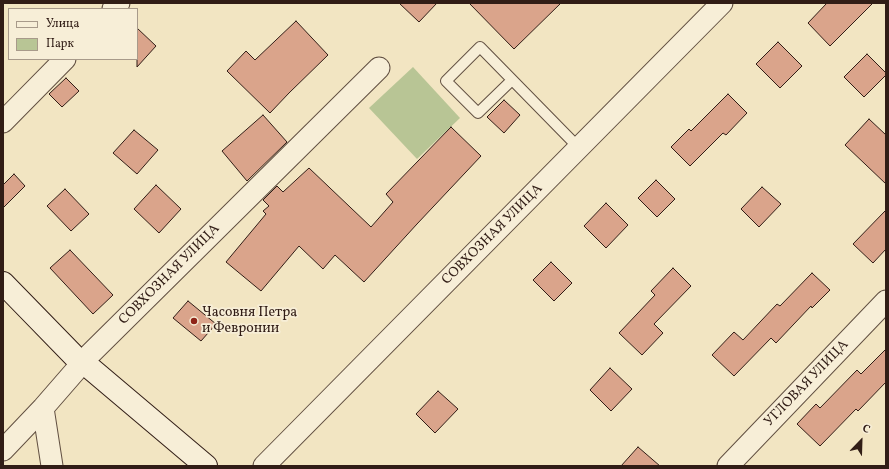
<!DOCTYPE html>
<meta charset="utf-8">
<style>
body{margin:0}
#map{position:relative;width:889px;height:469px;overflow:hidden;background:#f2e5c2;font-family:Vollkorn,serif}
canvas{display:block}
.frame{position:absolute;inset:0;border:4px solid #311d16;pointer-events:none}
.legend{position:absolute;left:8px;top:8px;width:130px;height:52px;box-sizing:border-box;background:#f7eed7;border:1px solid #a89a8a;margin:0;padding:5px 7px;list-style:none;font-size:12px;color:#311d16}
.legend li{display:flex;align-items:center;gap:8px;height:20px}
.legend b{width:20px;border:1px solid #a89a8a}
.north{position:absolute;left:841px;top:421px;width:40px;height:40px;-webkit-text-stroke:3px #f7eed7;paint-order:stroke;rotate:23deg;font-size:11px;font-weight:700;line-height:16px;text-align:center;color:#311d16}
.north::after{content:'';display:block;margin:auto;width:14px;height:18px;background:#311d16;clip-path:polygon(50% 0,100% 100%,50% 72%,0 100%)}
</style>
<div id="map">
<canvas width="889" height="469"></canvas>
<div class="frame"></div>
<ul class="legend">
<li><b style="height:5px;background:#f7eed7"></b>Улица</li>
<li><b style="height:11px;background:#b8c595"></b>Парк</li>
</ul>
<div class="north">С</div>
</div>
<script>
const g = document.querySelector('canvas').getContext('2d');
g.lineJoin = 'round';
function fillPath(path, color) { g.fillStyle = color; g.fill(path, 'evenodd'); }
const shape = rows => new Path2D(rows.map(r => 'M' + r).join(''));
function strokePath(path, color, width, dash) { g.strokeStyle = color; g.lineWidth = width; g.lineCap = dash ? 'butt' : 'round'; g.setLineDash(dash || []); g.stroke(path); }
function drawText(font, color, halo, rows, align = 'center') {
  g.font = font + ' Vollkorn,serif'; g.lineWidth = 3.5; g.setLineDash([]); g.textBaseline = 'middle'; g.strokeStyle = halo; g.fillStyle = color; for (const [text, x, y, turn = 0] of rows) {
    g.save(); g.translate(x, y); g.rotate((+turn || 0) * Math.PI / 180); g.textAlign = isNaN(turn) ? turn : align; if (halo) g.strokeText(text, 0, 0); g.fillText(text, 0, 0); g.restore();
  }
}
fillPath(shape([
 [413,67,460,118,417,159,369,108]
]), '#b8c595');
const building = shape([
 [399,3,437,3,419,22,399,3],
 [469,3,561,3,514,49,469,3],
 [827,3,873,3,830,46,808,23,827,3],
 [296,21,328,55,289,93,270,113,227,71,246,51,255,60,296,21],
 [137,28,156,46,137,67,137,28],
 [778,42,802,66,780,88,756,64,778,42],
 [867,54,886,73,886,75,864,97,844,77,867,54],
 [66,78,79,91,62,107,49,94,66,78],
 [728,94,747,113,726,135,723,133,690,166,671,147,689,129,691,131,728,94],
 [504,100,520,115,504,133,487,117,504,100],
 [263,115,287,142,247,181,222,151,263,115],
 [869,119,886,135,886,184,845,145,869,119],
 [451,127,481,156,417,224,364,282,335,255,323,269,299,246,261,291,226,262,266,214,263,211,269,206,263,200,277,186,283,192,309,168,371,227,393,202,386,194,451,127],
 [134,130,158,150,137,174,113,153,134,130],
 [14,174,25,186,3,208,3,185,14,174],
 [656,180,675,199,657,217,638,198,656,180],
 [156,185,181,209,159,233,134,209,156,185],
 [762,187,781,204,759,227,741,209,762,187],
 [65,189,89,214,71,231,47,206,65,189],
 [606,203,628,225,606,248,584,226,606,203],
 [886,210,886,249,873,263,853,244,886,210],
 [70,250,113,295,93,314,50,268,70,250],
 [551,262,572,283,554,301,533,280,551,262],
 [673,268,691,286,654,324,663,333,642,355,619,333,655,295,651,291,673,268],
 [812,273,830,290,812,308,811,306,776,343,771,338,734,376,712,355,734,332,743,340,777,304,780,306,812,273],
 [188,301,216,324,201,341,173,318,188,301],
 [886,349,886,382,858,411,856,409,820,446,797,424,816,404,820,408,857,370,861,374,886,349],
 [610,368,632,389,611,411,590,390,610,368],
 [438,391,458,409,435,433,416,414,438,391],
 [638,447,660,466,621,466,638,447]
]);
fillPath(building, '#daa48b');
strokePath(building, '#311d16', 1);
const lane = shape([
 [512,80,478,113,446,81,480,47,579,148]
]);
const street = shape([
 [113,9,119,3],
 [3,122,65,59],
 [81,363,379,68],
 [43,408,52,466],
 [3,450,43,408,83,362],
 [264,466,722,3],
 [728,466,886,301]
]);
const secondary = shape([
 [3,283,81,363,83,362,206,466]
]);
strokePath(lane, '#614f41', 12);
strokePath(street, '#614f41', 23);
strokePath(secondary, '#311d16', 24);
strokePath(lane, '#f7eed7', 10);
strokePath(street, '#f7eed7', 21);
strokePath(secondary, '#f7eed7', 22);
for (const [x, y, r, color] of [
 [194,321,4,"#8f2418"]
]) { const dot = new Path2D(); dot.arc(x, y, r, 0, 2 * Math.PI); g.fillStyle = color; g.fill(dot); strokePath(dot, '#f7eed7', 1.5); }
drawText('14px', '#311d16', '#f7eed7', [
 ["СОВХОЗНАЯ УЛИЦА",493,235,-45],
 ["СОВХОЗНАЯ УЛИЦА",170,275,-45],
 ["УГЛОВАЯ УЛИЦА",807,384,-46]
]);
drawText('14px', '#311d16', '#f7eed7', [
 ["Часовня Петра",202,313],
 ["и Февронии",202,329]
], 'left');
</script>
